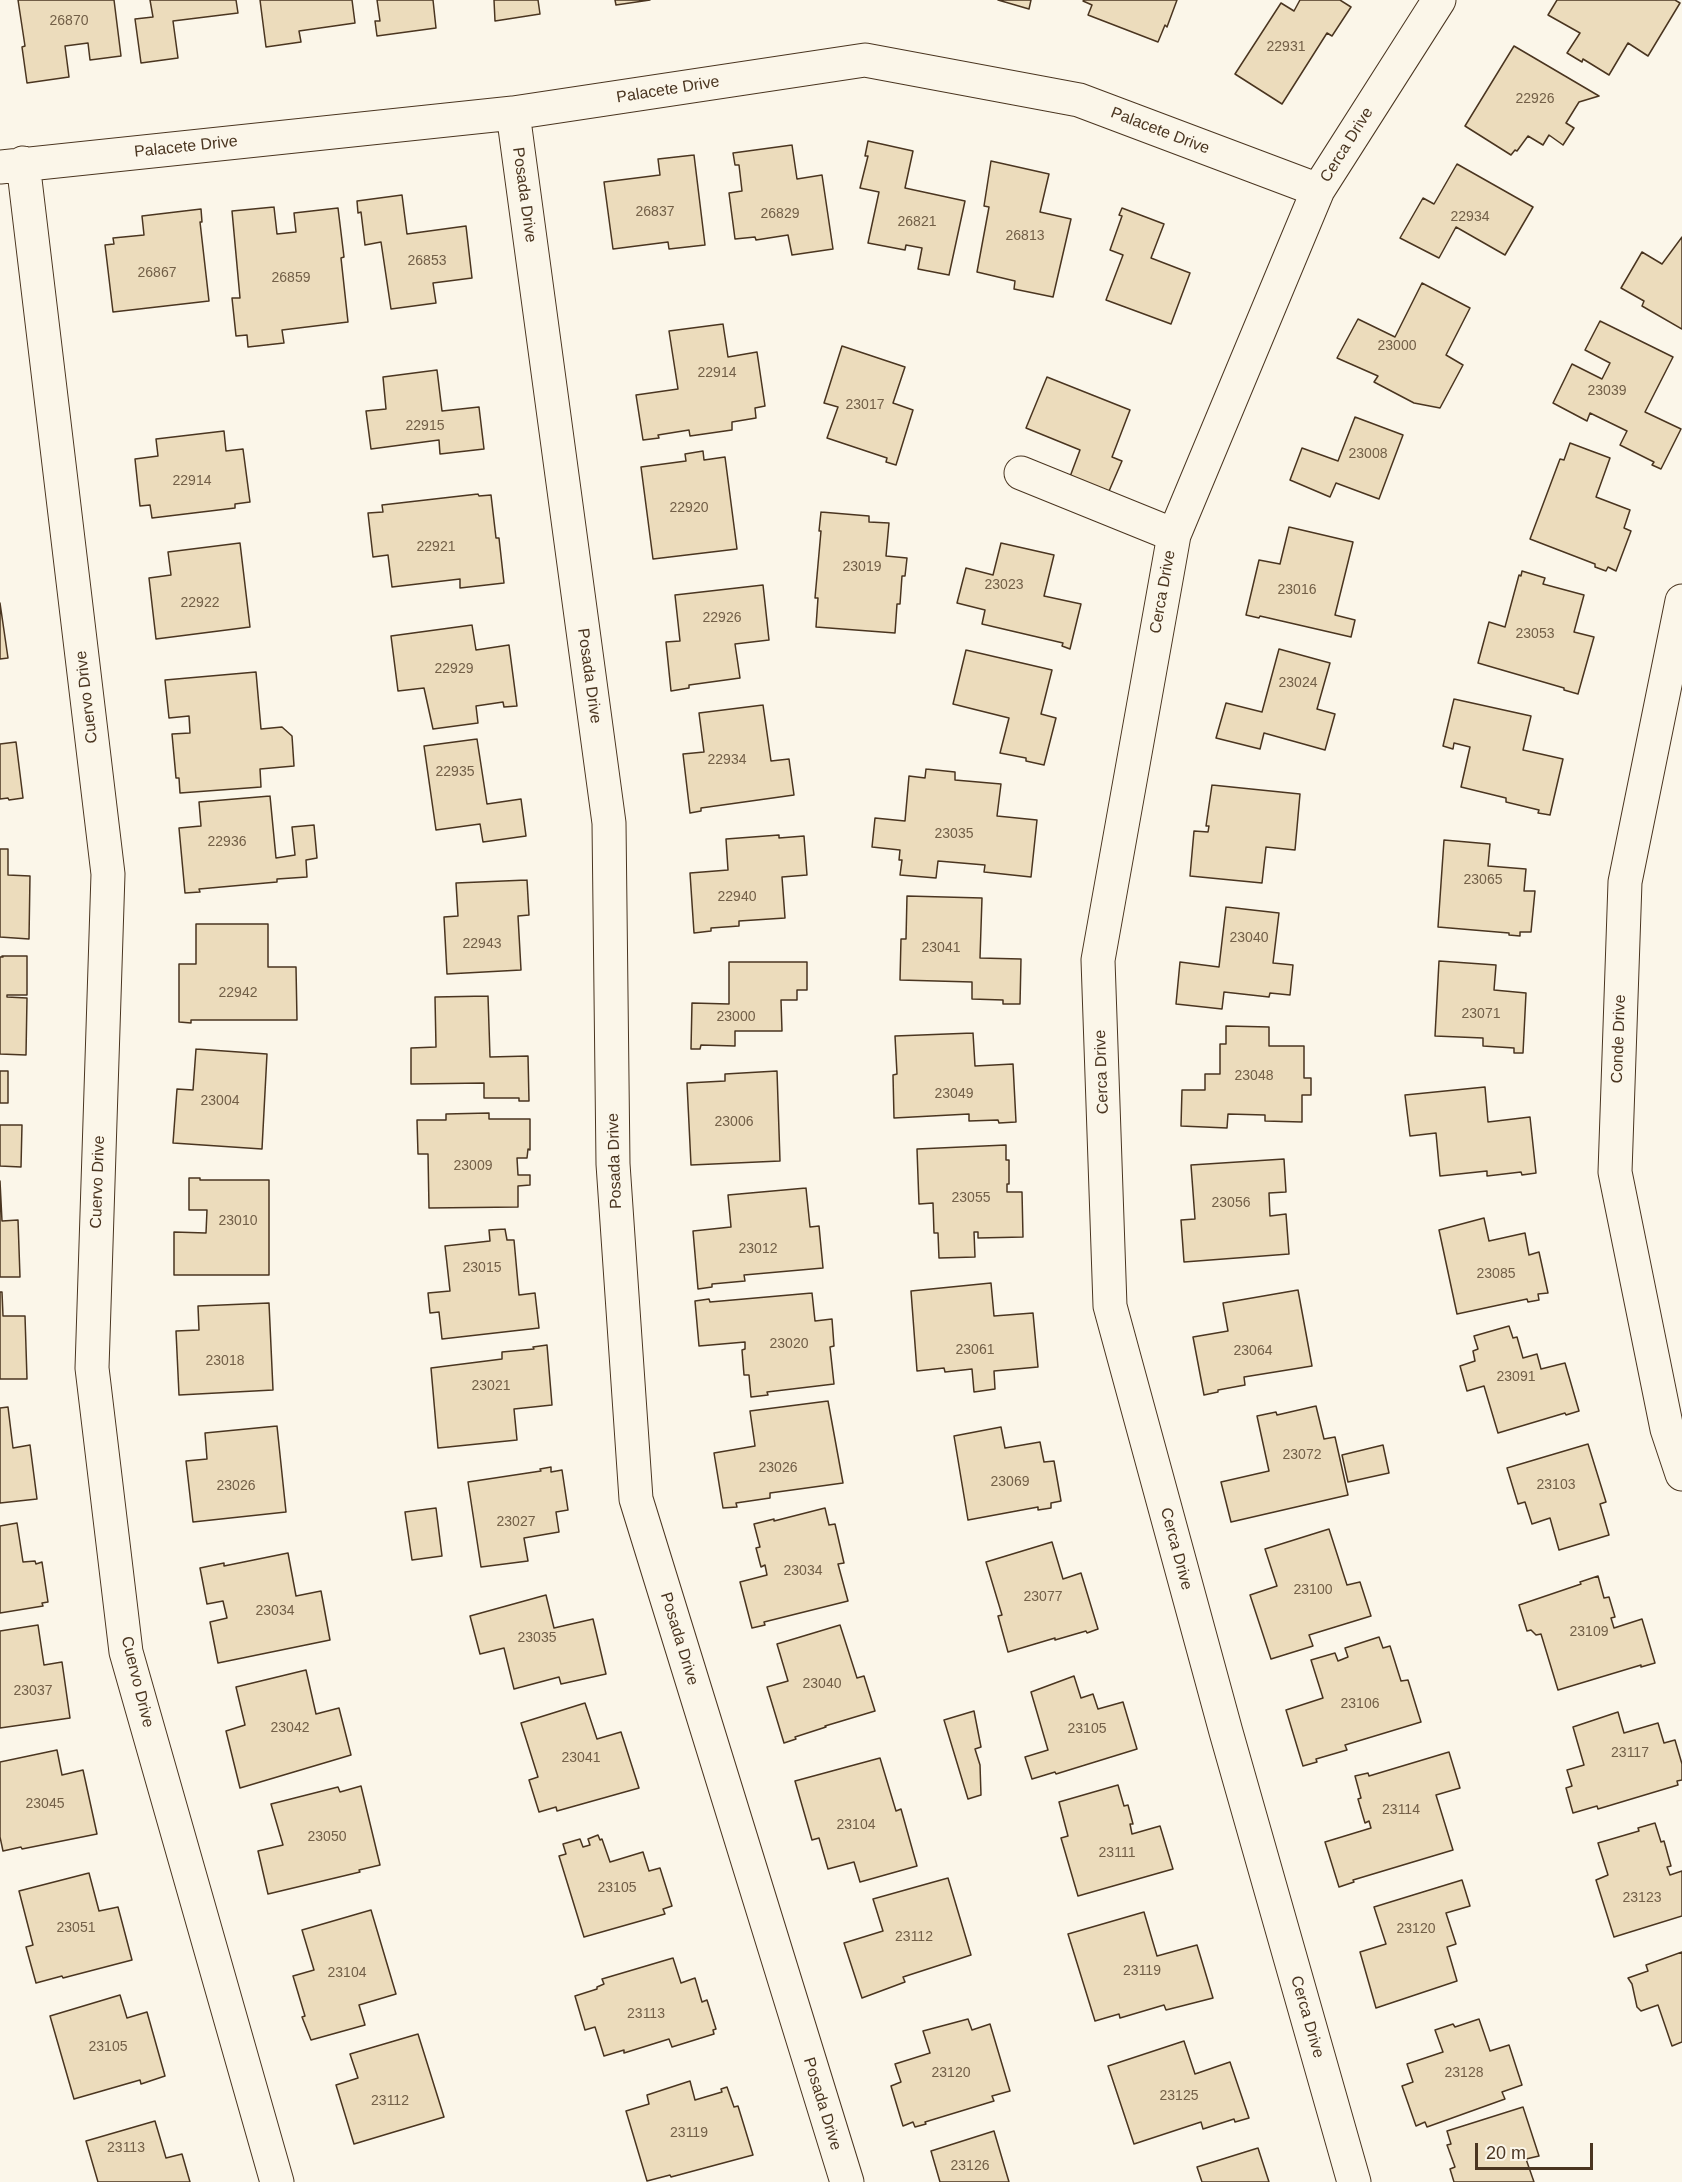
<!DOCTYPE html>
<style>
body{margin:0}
#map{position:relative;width:1682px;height:2182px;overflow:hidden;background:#fbf6e9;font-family:Arial,sans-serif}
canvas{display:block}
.scale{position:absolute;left:1475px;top:2143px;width:118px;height:27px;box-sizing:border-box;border:3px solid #4a3520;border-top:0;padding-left:8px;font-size:18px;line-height:21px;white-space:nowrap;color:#4a3520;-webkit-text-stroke:4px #fbf6e9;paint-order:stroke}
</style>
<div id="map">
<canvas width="1682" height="2182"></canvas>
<div class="scale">20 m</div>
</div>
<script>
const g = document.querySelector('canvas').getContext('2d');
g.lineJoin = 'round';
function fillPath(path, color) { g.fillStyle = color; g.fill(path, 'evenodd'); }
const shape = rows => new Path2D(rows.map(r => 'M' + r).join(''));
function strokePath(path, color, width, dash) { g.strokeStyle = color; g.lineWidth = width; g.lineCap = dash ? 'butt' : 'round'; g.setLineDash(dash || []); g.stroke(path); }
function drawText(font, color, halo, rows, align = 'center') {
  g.font = font + ' Arial,sans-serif'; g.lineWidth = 4.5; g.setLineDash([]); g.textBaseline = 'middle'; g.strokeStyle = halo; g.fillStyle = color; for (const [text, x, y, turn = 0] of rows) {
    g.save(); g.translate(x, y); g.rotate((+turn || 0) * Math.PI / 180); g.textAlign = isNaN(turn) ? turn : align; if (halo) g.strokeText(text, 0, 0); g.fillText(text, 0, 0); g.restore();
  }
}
const building = shape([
 [18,0,114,0,121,56,90,60,88,43,65,46,69,77,27,83,22,47,25,46,18,0],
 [150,0,236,0,238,13,173,21,178,58,141,63,135,19,153,17,150,0],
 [260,0,352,0,355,23,299,31,301,42,266,47,260,0],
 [377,0,433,0,436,28,377,36,375,21,380,21,377,0],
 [494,0,538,0,540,14,495,21,494,0],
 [615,0,650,0,616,5,615,0],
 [998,0,1031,0,1029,9,998,0],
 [1084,0,1177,0,1167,27,1165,25,1158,42,1088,15,1092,5,1083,1,1084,0],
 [1300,0,1340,0,1351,7,1332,36,1327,33,1282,104,1235,74,1281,3,1294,11,1300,0],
 [1557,0,1675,0,1680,3,1648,56,1628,43,1609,75,1583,59,1582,62,1567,53,1580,33,1548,15,1557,0],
 [1514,46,1599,96,1579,102,1566,123,1574,128,1563,145,1549,135,1543,145,1528,136,1517,151,1515,150,1511,155,1465,126,1514,46],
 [868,141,913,151,905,188,965,201,949,275,918,269,922,248,906,245,905,250,868,243,879,192,860,188,868,156,865,156,868,141],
 [792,145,797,179,822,175,833,249,792,255,788,235,756,240,755,237,735,239,729,193,742,191,739,165,735,165,733,153,792,145],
 [694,155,705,245,669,249,668,242,613,249,604,182,660,175,658,159,694,155],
 [991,161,1049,174,1040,212,1071,219,1053,297,1014,289,1015,281,977,272,989,207,984,206,991,161],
 [1457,164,1533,207,1505,255,1456,227,1439,258,1400,238,1423,198,1434,204,1457,164],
 [402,195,407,234,466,226,472,278,433,283,436,303,391,309,381,242,365,245,361,212,358,213,357,201,402,195],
 [274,207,277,234,296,232,294,213,338,208,344,257,341,258,348,322,282,330,284,343,248,347,247,335,236,336,232,298,240,298,232,211,274,207],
 [1122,208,1164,224,1151,258,1190,273,1171,324,1106,300,1123,255,1110,250,1122,216,1119,215,1122,208],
 [201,209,202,222,200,222,209,301,113,312,105,245,114,244,113,238,144,235,142,216,201,209],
 [1682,237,1682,329,1642,306,1644,301,1621,288,1642,252,1662,264,1682,237],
 [1422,283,1470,308,1446,355,1463,365,1440,408,1414,403,1374,382,1378,376,1337,358,1358,319,1395,337,1422,283],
 [1600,321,1673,357,1645,412,1681,429,1661,469,1652,465,1654,462,1620,445,1627,431,1590,413,1587,421,1553,403,1572,364,1602,379,1610,363,1585,350,1600,321],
 [723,324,728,357,757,352,765,406,755,408,756,418,732,422,732,430,690,436,689,430,658,435,659,438,643,440,636,395,678,389,669,331,723,324],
 [842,346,905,367,893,403,913,410,896,465,886,462,887,458,827,438,838,407,824,403,842,346],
 [437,370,442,411,479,407,484,449,440,454,439,440,371,449,366,411,386,409,383,377,437,370],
 [1047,377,1130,410,1112,457,1122,461,1106,498,1068,482,1080,450,1026,428,1047,377],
 [1355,417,1403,435,1379,499,1336,483,1330,497,1290,480,1302,448,1338,461,1355,417],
 [224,431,226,451,243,449,250,502,235,504,235,508,152,518,150,505,140,506,135,459,158,456,156,439,224,431],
 [1570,443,1610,458,1596,497,1630,510,1624,528,1631,531,1616,571,1608,567,1606,571,1595,567,1595,564,1530,539,1560,459,1564,460,1570,443],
 [703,451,704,460,725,457,737,549,653,559,641,467,686,461,685,454,703,451],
 [478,494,479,496,491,495,496,538,499,538,504,583,460,588,460,579,392,587,388,555,373,557,368,513,383,512,382,505,478,494],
 [821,512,869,516,869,522,889,523,886,556,907,558,905,576,902,576,900,604,897,604,895,633,816,627,818,598,815,598,821,531,819,531,821,512],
 [1289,527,1353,542,1335,615,1355,620,1351,637,1260,616,1259,618,1246,615,1259,560,1280,564,1289,527],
 [240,543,250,627,156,639,149,578,171,575,168,552,240,543],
 [1001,543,1054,555,1044,596,1081,604,1070,649,1062,646,1063,643,982,624,985,610,957,603,966,568,993,575,1001,543],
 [1522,571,1545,578,1543,584,1584,595,1574,632,1594,637,1578,694,1564,690,1564,688,1478,663,1489,622,1505,627,1519,575,1521,576,1522,571],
 [763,585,769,640,735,644,740,678,689,685,689,688,671,691,666,642,680,641,675,595,763,585],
 [0,603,8,658,0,659,0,603],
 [472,625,476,650,509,645,517,706,504,707,503,702,476,706,478,723,433,729,424,688,398,691,391,636,472,625],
 [1279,649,1330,663,1317,709,1335,714,1325,750,1264,733,1260,749,1216,738,1226,703,1262,712,1279,649],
 [966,650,1052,670,1041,714,1056,718,1044,765,1026,761,1026,758,1000,753,1009,718,953,704,966,650],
 [256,672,261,729,282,727,292,736,294,766,260,769,261,787,180,793,179,778,176,778,172,734,190,733,189,716,169,718,165,680,256,672],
 [1454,699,1531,716,1523,750,1563,759,1550,815,1538,813,1539,810,1506,802,1506,798,1461,787,1470,747,1454,743,1453,749,1443,746,1454,699],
 [763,705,771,761,789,759,794,795,701,808,701,811,690,813,683,754,704,752,699,713,763,705],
 [477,739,487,804,521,799,526,836,483,842,480,824,436,830,424,746,477,739],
 [16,742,23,798,9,800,8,798,0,799,0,744,16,742],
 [926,769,955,772,955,780,1001,784,997,816,1037,820,1031,877,984,872,985,865,938,861,936,878,900,875,902,860,899,860,900,850,872,847,875,818,905,821,909,776,925,778,926,769],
 [1212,785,1300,794,1295,850,1266,847,1262,883,1190,876,1194,831,1208,832,1209,826,1206,826,1212,785],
 [270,796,276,858,295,855,292,827,314,825,317,858,306,860,307,877,277,879,277,882,199,889,200,892,185,893,179,828,201,826,199,802,270,796],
 [779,835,779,838,804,836,807,875,782,877,785,918,739,921,739,926,711,928,711,931,694,933,690,873,728,870,726,839,779,835],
 [1444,840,1490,844,1488,866,1526,869,1524,891,1535,891,1531,932,1520,932,1520,936,1509,935,1509,933,1438,927,1444,840],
 [0,849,8,849,8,875,30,876,29,939,0,937,0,849],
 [527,880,529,915,518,916,521,970,447,974,444,917,458,916,456,883,527,880],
 [907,896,982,898,980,958,1021,959,1020,1004,1003,1004,1003,1000,972,999,972,982,900,980,901,939,906,939,907,896],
 [1226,907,1279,913,1273,963,1293,965,1290,995,1270,993,1269,997,1224,992,1222,1009,1176,1004,1180,962,1219,967,1226,907],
 [196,924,268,924,268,967,296,967,297,1020,191,1020,191,1023,179,1022,179,964,196,964,196,924],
 [2,956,27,956,27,995,7,995,7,997,27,998,26,1055,0,1054,0,957,3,957,2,956],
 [1439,961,1496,965,1494,990,1526,993,1523,1053,1514,1053,1514,1048,1483,1046,1483,1038,1435,1036,1439,961],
 [729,962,807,962,807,990,797,990,797,1000,781,1000,782,1031,735,1031,735,1046,701,1045,700,1049,691,1049,692,1003,729,1004,729,962],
 [488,996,490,1057,528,1056,529,1101,519,1101,519,1098,484,1098,484,1083,411,1084,411,1048,436,1047,435,997,488,996],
 [1226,1026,1269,1027,1269,1046,1304,1046,1304,1078,1311,1078,1311,1095,1302,1095,1302,1122,1265,1121,1265,1115,1228,1114,1227,1128,1181,1126,1182,1090,1205,1090,1205,1074,1220,1074,1220,1044,1226,1044,1226,1026],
 [973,1033,975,1066,1013,1064,1016,1122,999,1123,998,1120,969,1121,969,1114,894,1118,893,1075,897,1074,895,1036,973,1033],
 [196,1049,267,1054,262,1149,173,1143,177,1089,193,1090,196,1049],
 [0,1071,8,1071,8,1103,0,1103,0,1071],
 [777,1071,780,1161,691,1165,687,1083,725,1081,725,1074,777,1071],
 [1485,1087,1488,1122,1530,1117,1536,1173,1522,1175,1521,1172,1487,1176,1487,1171,1440,1176,1436,1133,1410,1136,1405,1095,1485,1087],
 [489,1113,489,1119,530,1119,530,1150,528,1149,527,1158,517,1158,518,1175,530,1175,530,1185,518,1186,518,1207,429,1208,428,1154,418,1154,417,1120,446,1120,446,1114,489,1113],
 [0,1125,22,1125,21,1167,0,1166,0,1125],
 [1006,1145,1006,1160,1009,1160,1009,1184,1007,1184,1007,1192,1022,1192,1023,1237,978,1238,978,1232,974,1232,975,1257,939,1258,938,1233,934,1233,933,1203,919,1204,917,1149,1006,1145],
 [1284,1159,1286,1192,1269,1193,1270,1216,1286,1214,1289,1254,1184,1262,1181,1220,1195,1219,1191,1165,1284,1159],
 [189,1178,200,1178,200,1180,269,1180,269,1275,174,1275,174,1232,206,1233,207,1210,189,1210,189,1178],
 [0,1181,2,1221,18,1220,20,1277,0,1277,0,1181],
 [806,1188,810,1227,819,1226,823,1268,744,1275,745,1281,712,1284,712,1287,698,1289,693,1231,731,1227,728,1195,806,1188],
 [1484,1218,1489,1241,1525,1233,1529,1255,1539,1252,1548,1293,1538,1294,1539,1300,1528,1302,1527,1299,1457,1314,1439,1230,1484,1218],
 [505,1229,507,1240,514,1240,519,1295,535,1293,539,1328,442,1339,439,1312,430,1313,428,1293,450,1291,445,1246,490,1241,489,1230,505,1229],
 [991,1283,994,1316,1033,1313,1038,1367,994,1371,995,1389,974,1392,972,1369,945,1372,944,1368,917,1371,911,1291,991,1283],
 [1298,1290,1312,1366,1244,1377,1245,1385,1218,1390,1218,1392,1204,1395,1193,1337,1228,1331,1223,1303,1298,1290],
 [0,1292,2,1292,3,1316,25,1316,27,1379,0,1379,0,1292],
 [812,1293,815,1321,832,1319,834,1346,830,1347,834,1384,767,1392,768,1395,751,1397,749,1375,744,1375,742,1350,745,1349,745,1342,699,1346,695,1301,709,1299,710,1302,812,1293],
 [269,1303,273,1390,179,1395,176,1331,199,1330,198,1306,269,1303],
 [1509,1326,1513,1338,1517,1337,1523,1358,1537,1354,1541,1369,1565,1363,1579,1411,1566,1415,1565,1413,1498,1433,1484,1386,1467,1391,1460,1366,1475,1361,1473,1351,1478,1349,1474,1336,1509,1326],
 [547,1345,552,1405,514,1409,517,1440,438,1448,431,1368,502,1359,502,1352,534,1349,533,1347,547,1345],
 [828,1401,843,1483,770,1493,770,1498,736,1503,737,1507,723,1508,714,1453,755,1446,750,1411,828,1401],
 [1316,1406,1324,1439,1335,1437,1348,1495,1231,1522,1221,1482,1269,1471,1257,1416,1276,1412,1277,1415,1316,1406],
 [8,1407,13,1448,30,1445,37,1499,0,1503,0,1408,8,1407],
 [277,1426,286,1512,193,1522,186,1461,207,1459,205,1433,277,1426],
 [1001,1427,1005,1448,1040,1442,1044,1462,1054,1461,1061,1501,1051,1503,1051,1508,1038,1510,1038,1507,968,1520,954,1436,1001,1427],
 [1588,1444,1606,1502,1600,1504,1609,1535,1559,1550,1550,1518,1532,1524,1525,1502,1518,1504,1507,1468,1588,1444],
 [1383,1445,1389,1473,1348,1482,1342,1455,1383,1445],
 [551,1467,551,1472,562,1470,568,1510,556,1512,559,1532,524,1538,528,1561,481,1567,468,1482,541,1471,540,1469,551,1467],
 [436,1508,442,1556,412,1560,405,1512,436,1508],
 [825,1508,829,1525,835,1524,844,1563,838,1564,848,1601,764,1622,765,1625,752,1628,740,1582,767,1575,765,1565,761,1567,756,1548,760,1547,754,1524,774,1519,774,1521,825,1508],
 [17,1523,23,1562,35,1561,36,1564,42,1562,48,1602,42,1603,43,1606,0,1613,0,1526,17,1523],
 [1329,1529,1347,1585,1360,1582,1371,1616,1309,1635,1313,1646,1271,1659,1250,1595,1277,1586,1265,1549,1329,1529],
 [1052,1542,1063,1579,1081,1573,1098,1629,1087,1633,1086,1631,1055,1640,1055,1638,1008,1652,998,1616,1002,1615,986,1562,1052,1542],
 [288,1553,296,1596,321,1591,330,1640,218,1663,210,1622,227,1618,223,1601,207,1604,200,1568,224,1563,224,1566,288,1553],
 [1598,1576,1604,1598,1609,1597,1615,1617,1611,1618,1614,1628,1642,1619,1655,1663,1641,1667,1641,1665,1558,1690,1541,1634,1536,1635,1531,1630,1527,1631,1519,1605,1581,1584,1580,1582,1598,1576],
 [546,1595,554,1628,593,1619,606,1674,561,1684,559,1677,514,1689,504,1648,480,1654,470,1616,546,1595],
 [38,1625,44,1665,62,1662,70,1718,0,1728,0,1631,38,1625],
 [840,1625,857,1678,864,1676,875,1711,825,1726,826,1727,795,1737,796,1739,784,1743,767,1687,788,1681,777,1644,840,1625],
 [1379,1637,1383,1648,1390,1646,1401,1681,1408,1680,1421,1722,1345,1745,1347,1750,1316,1759,1317,1762,1303,1766,1286,1710,1323,1698,1311,1660,1335,1653,1338,1661,1348,1657,1345,1648,1379,1637],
 [306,1670,316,1714,339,1708,351,1755,240,1788,226,1731,245,1725,236,1687,306,1670],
 [1074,1676,1081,1698,1093,1694,1098,1709,1123,1702,1137,1749,1056,1774,1055,1772,1032,1779,1025,1757,1048,1750,1031,1692,1074,1676],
 [585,1703,597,1739,621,1732,639,1788,557,1811,556,1807,539,1812,529,1780,538,1777,521,1723,585,1703],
 [974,1711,981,1747,975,1749,980,1765,981,1795,968,1799,944,1720,974,1711],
 [1618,1712,1624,1733,1658,1723,1664,1743,1675,1740,1682,1764,1682,1780,1677,1781,1678,1785,1598,1809,1597,1806,1573,1813,1566,1788,1572,1786,1567,1770,1584,1765,1573,1727,1618,1712],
 [57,1750,62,1775,83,1770,97,1834,22,1849,21,1847,3,1851,0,1837,0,1762,57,1750],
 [1449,1752,1460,1788,1436,1795,1453,1850,1353,1880,1354,1882,1339,1887,1325,1842,1371,1828,1369,1821,1365,1823,1358,1799,1361,1798,1355,1776,1368,1773,1369,1776,1449,1752],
 [880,1758,896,1811,901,1809,917,1866,860,1882,854,1862,828,1869,819,1838,812,1840,795,1781,880,1758],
 [1118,1785,1124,1806,1128,1805,1133,1824,1130,1824,1132,1834,1160,1826,1173,1869,1078,1896,1061,1838,1068,1836,1059,1802,1118,1785],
 [361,1786,380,1865,359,1870,360,1872,268,1894,258,1851,283,1845,271,1804,338,1787,340,1792,361,1786],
 [1655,1823,1661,1842,1664,1841,1671,1866,1667,1867,1670,1875,1682,1871,1682,1916,1614,1937,1596,1880,1608,1875,1598,1843,1639,1831,1638,1828,1655,1823],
 [598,1835,600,1840,602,1839,610,1862,643,1852,649,1871,660,1868,672,1906,663,1909,665,1914,584,1937,559,1856,566,1854,563,1844,580,1839,583,1847,590,1845,588,1839,598,1835],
 [89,1873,99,1911,118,1907,132,1960,63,1978,62,1976,36,1983,26,1947,33,1945,19,1891,89,1873],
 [948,1878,971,1955,903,1977,905,1982,862,1998,844,1943,883,1931,873,1899,948,1878],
 [1462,1880,1470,1906,1446,1913,1456,1944,1447,1947,1457,1981,1376,2008,1360,1952,1386,1944,1374,1907,1462,1880],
 [371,1910,396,1994,359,2005,365,2025,311,2040,302,2017,305,2016,293,1976,314,1970,302,1930,371,1910],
 [1144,1912,1157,1956,1197,1945,1213,1998,1166,2010,1164,2005,1120,2018,1119,2014,1095,2021,1068,1934,1144,1912],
 [1682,1952,1682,2042,1672,2046,1658,2005,1641,2011,1637,2007,1632,1984,1628,1978,1648,1971,1646,1965,1682,1952],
 [673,1958,681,1983,695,1978,702,2002,707,2000,716,2029,713,2030,714,2034,672,2047,669,2039,624,2053,624,2050,604,2056,595,2027,585,2030,575,1996,597,1989,597,1987,604,1984,602,1979,673,1958],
 [120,1995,127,2018,147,2012,165,2076,141,2084,140,2080,74,2099,50,2016,120,1995],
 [968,2019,972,2030,990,2024,1010,2091,992,2096,994,2101,925,2122,926,2124,915,2127,913,2122,903,2126,891,2086,901,2082,895,2064,930,2053,923,2031,968,2019],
 [1479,2019,1490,2051,1509,2045,1522,2085,1502,2092,1505,2099,1427,2127,1425,2122,1416,2126,1402,2086,1413,2082,1407,2064,1443,2052,1435,2030,1453,2024,1455,2027,1479,2019],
 [418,2034,444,2117,354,2144,336,2085,358,2078,350,2054,418,2034],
 [1184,2041,1195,2074,1230,2062,1249,2118,1235,2122,1234,2119,1203,2129,1201,2122,1134,2144,1108,2066,1184,2041],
 [690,2081,695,2100,722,2092,721,2089,727,2087,734,2107,738,2106,753,2155,671,2177,670,2175,647,2181,626,2111,649,2104,647,2095,690,2081],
 [1523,2107,1539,2156,1526,2159,1534,2182,1454,2182,1450,2169,1455,2167,1447,2145,1451,2144,1447,2131,1523,2107],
 [155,2121,166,2158,182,2154,190,2182,98,2182,86,2141,155,2121],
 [994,2131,1009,2182,940,2182,931,2151,994,2131],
 [1258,2148,1269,2182,1202,2182,1197,2167,1258,2148]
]);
fillPath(building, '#ecdcbc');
strokePath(building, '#4a3520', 1.5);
const minor = shape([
 [513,113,609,823,613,1164,636,1499,847,2182],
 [23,163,108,874,92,1368,126,1652,277,2182],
 [0,167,513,113,865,60,1079,100,1318,190],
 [1021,473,1174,535],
 [1682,601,1625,882,1615,1172,1667,1429,1682,1474],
 [1354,2182,1226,1732,1110,1306,1098,960,1174,535,1318,190,1439,0]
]);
strokePath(minor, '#4a3520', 35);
strokePath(minor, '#fbf6e9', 33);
drawText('14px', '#725f47', null, [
 ["26870",69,21],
 ["22931",1286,47],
 ["22926",1535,99],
 ["26837",655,212],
 ["26829",780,214],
 ["22934",1470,217],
 ["26821",917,222],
 ["26813",1025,236],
 ["26853",427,261],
 ["26867",157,273],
 ["26859",291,278],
 ["23000",1397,346],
 ["22914",717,373],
 ["23039",1607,391],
 ["23017",865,405],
 ["22915",425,426],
 ["23008",1368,454],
 ["22914",192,481],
 ["22920",689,508],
 ["22921",436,547],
 ["23019",862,567],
 ["23023",1004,585],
 ["23016",1297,590],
 ["22922",200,603],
 ["22926",722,618],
 ["23053",1535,634],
 ["22929",454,669],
 ["23024",1298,683],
 ["22934",727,760],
 ["22935",455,772],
 ["23035",954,834],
 ["22936",227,842],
 ["23065",1483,880],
 ["22940",737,897],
 ["23040",1249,938],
 ["22943",482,944],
 ["23041",941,948],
 ["22942",238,993],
 ["23071",1481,1014],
 ["23000",736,1017],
 ["23048",1254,1076],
 ["23049",954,1094],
 ["23004",220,1101],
 ["23006",734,1122],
 ["23009",473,1166],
 ["23055",971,1198],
 ["23056",1231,1203],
 ["23010",238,1221],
 ["23012",758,1249],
 ["23015",482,1268],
 ["23085",1496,1274],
 ["23020",789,1344],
 ["23061",975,1350],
 ["23064",1253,1351],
 ["23018",225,1361],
 ["23091",1516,1377],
 ["23021",491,1386],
 ["23072",1302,1455],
 ["23026",778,1468],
 ["23069",1010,1482],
 ["23103",1556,1485],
 ["23026",236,1486],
 ["23027",516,1522],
 ["23034",803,1571],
 ["23100",1313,1590],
 ["23077",1043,1597],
 ["23034",275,1611],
 ["23109",1589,1632],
 ["23035",537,1638],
 ["23040",822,1684],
 ["23037",33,1691],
 ["23106",1360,1704],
 ["23042",290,1728],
 ["23105",1087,1729],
 ["23117",1630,1753],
 ["23041",581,1758],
 ["23045",45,1804],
 ["23114",1401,1810],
 ["23104",856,1825],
 ["23050",327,1837],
 ["23111",1117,1853],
 ["23105",617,1888],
 ["23123",1642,1898],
 ["23051",76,1928],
 ["23120",1416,1929],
 ["23112",914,1937],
 ["23119",1142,1971],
 ["23104",347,1973],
 ["23113",646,2014],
 ["23105",108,2047],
 ["23120",951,2073],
 ["23128",1464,2073],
 ["23125",1179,2096],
 ["23112",390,2101],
 ["23119",689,2133],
 ["23113",126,2148],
 ["23126",970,2166]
]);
drawText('16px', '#4a3520', '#fbf6e9', [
 ["Palacete Drive",668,90,-9],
 ["Palacete Drive",1160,131,21],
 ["Cerca Drive",1347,145,-58],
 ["Palacete Drive",186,147,-6],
 ["Posada Drive",524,195,82],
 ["Cerca Drive",1163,592,-80],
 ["Posada Drive",589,676,82],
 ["Cuervo Drive",87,697,-97],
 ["Conde Drive",1619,1039,-88],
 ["Cerca Drive",1102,1072,-92],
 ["Posada Drive",615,1161,-92],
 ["Cuervo Drive",98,1182,-88],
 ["Cerca Drive",1176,1549,75],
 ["Posada Drive",679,1639,73],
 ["Cuervo Drive",137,1682,76],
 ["Cerca Drive",1307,2017,74],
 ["Posada Drive",822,2104,73]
]);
</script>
